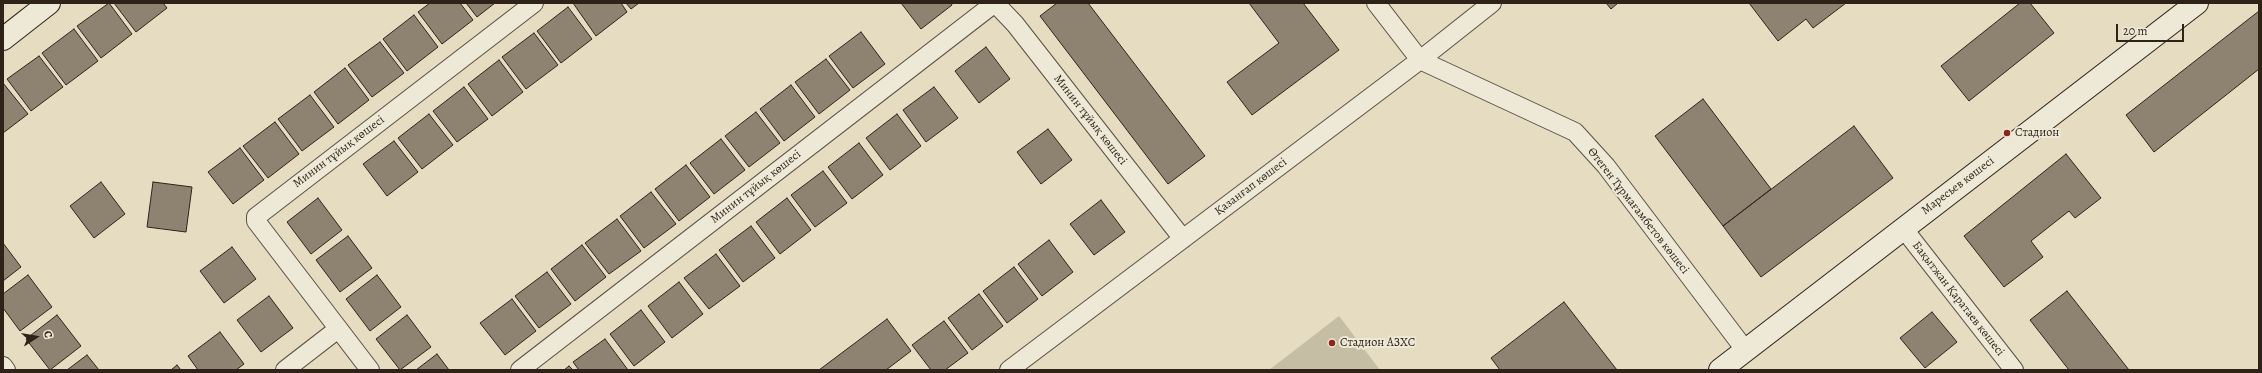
<!DOCTYPE html>
<meta charset="utf-8">
<style>
body{margin:0}
#map{position:relative;width:2262px;height:373px;overflow:hidden;background:#e5dcc2;font-family:Alegreya,serif}
canvas{display:block}
.frame{position:absolute;inset:0;border:4px solid #2f2319;pointer-events:none}
.north{position:absolute;left:16px;top:317px;width:40px;height:40px;-webkit-text-stroke:3px #eee8d7;paint-order:stroke;rotate:78deg;font-size:11px;font-weight:700;line-height:16px;text-align:center;color:#2f2319}
.north::after{content:'';display:block;margin:auto;width:14px;height:18px;background:#2f2319;clip-path:polygon(50% 0,100% 100%,50% 72%,0 100%)}
.scale{position:absolute;left:2116px;top:24px;width:68px;height:18px;box-sizing:border-box;border:2px solid #2f2319;border-top:0;padding-left:5px;font-size:12px;line-height:14px;white-space:nowrap;color:#2f2319;-webkit-text-stroke:3px #eee8d7;paint-order:stroke}
</style>
<div id="map">
<canvas width="2262" height="373"></canvas>
<div class="frame"></div>
<div class="north">С</div>
<div class="scale">20 m</div>
</div>
<script>
const g = document.querySelector('canvas').getContext('2d');
g.lineJoin = 'round';
function fillPath(path, color) { g.fillStyle = color; g.fill(path, 'evenodd'); }
const shape = rows => new Path2D(rows.map(r => 'M' + r).join(''));
function strokePath(path, color, width, dash) { g.strokeStyle = color; g.lineWidth = width; g.lineCap = dash ? 'butt' : 'round'; g.setLineDash(dash || []); g.stroke(path); }
function drawText(font, color, halo, rows, align = 'center') {
  g.font = font + ' Alegreya,serif'; g.lineWidth = 4; g.setLineDash([]); g.textBaseline = 'middle'; g.strokeStyle = halo; g.fillStyle = color; for (const [text, x, y, turn = 0] of rows) {
    g.save(); g.translate(x, y); g.rotate((+turn || 0) * Math.PI / 180); g.textAlign = isNaN(turn) ? turn : align; if (halo) g.strokeText(text, 0, 0); g.fillText(text, 0, 0); g.restore();
  }
}
fillPath(shape([
 [1339,316,1380,370,1269,370]
]), '#c6bda5');
const building = shape([
 [109,3,132,34,101,58,77,26,109,3],
 [114,3,163,3,167,8,136,32,114,3],
 [430,3,460,3,473,20,442,44,418,12,430,3],
 [466,3,495,3,477,17,466,3],
 [573,3,621,3,627,12,596,36,573,3],
 [626,3,639,3,631,9,626,3],
 [901,3,951,3,952,5,921,29,901,3],
 [1057,3,1088,3,1205,156,1168,184,1040,16,1057,3],
 [1249,3,1303,3,1339,50,1252,115,1227,82,1279,43,1249,3],
 [1606,3,1618,3,1611,9,1606,3],
 [1749,3,1846,3,1813,28,1806,19,1778,41,1749,3],
 [2020,3,2030,3,2054,33,1969,101,1941,66,2020,3],
 [568,7,592,39,561,63,537,31,568,7],
 [2259,11,2259,69,2154,152,2126,115,2259,11],
 [414,15,438,47,407,71,383,39,414,15],
 [74,29,98,61,66,85,42,53,74,29],
 [861,32,885,64,853,88,829,56,861,32],
 [534,33,558,65,526,89,502,57,534,33],
 [380,42,404,73,372,97,348,65,380,42],
 [986,47,1010,79,979,103,955,71,986,47],
 [39,56,63,87,31,111,7,79,39,56],
 [826,59,850,90,819,114,795,82,826,59],
 [499,60,523,92,492,116,468,84,499,60],
 [345,68,369,100,338,124,314,92,345,68],
 [3,83,28,114,3,133,3,83],
 [791,85,815,117,784,141,760,109,791,85],
 [464,87,488,119,457,142,433,111,464,87],
 [934,87,958,118,926,142,903,110,934,87],
 [310,95,334,127,302,151,278,119,310,95],
 [1703,99,1771,189,1723,226,1655,136,1703,99],
 [756,112,780,143,749,167,725,136,756,112],
 [429,114,453,145,422,169,398,138,429,114],
 [897,114,921,146,890,170,866,138,897,114],
 [275,122,299,154,268,178,243,146,275,122],
 [1854,126,1893,178,1761,277,1723,226,1854,126],
 [1048,129,1072,160,1041,184,1017,152,1048,129],
 [721,139,745,170,714,194,690,163,721,139],
 [394,141,418,172,387,196,363,164,394,141],
 [859,143,883,175,852,199,828,167,859,143],
 [240,148,264,180,233,204,208,172,240,148],
 [2066,154,2101,198,2075,218,2069,211,2031,241,2043,257,2004,287,1964,236,2066,154],
 [686,165,710,197,679,221,655,189,686,165],
 [823,171,847,203,815,227,791,195,823,171],
 [101,182,125,214,94,238,70,206,101,182],
 [153,182,192,187,186,232,147,227,153,182],
 [651,192,676,224,644,248,620,216,651,192],
 [318,198,342,230,311,254,287,222,318,198],
 [787,198,811,230,780,254,756,222,787,198],
 [1101,200,1125,232,1094,255,1070,224,1101,200],
 [617,219,641,251,609,274,585,243,617,219],
 [751,226,775,258,743,282,719,250,751,226],
 [348,236,372,268,340,292,316,260,348,236],
 [1049,240,1073,272,1042,296,1018,264,1049,240],
 [3,243,21,267,3,281,3,243],
 [582,245,606,277,575,301,551,269,582,245],
 [232,247,256,279,224,303,200,271,232,247],
 [716,254,740,286,709,309,684,278,716,254],
 [1014,267,1038,299,1007,323,983,291,1014,267],
 [547,272,571,304,539,328,515,296,547,272],
 [28,275,52,307,20,331,3,308,3,294,28,275],
 [377,275,401,307,370,331,346,299,377,275],
 [679,282,703,314,672,338,648,306,679,282],
 [2067,291,2129,370,2069,370,2030,320,2067,291],
 [979,294,1003,326,972,350,948,318,979,294],
 [269,296,293,328,261,352,237,320,269,296],
 [512,299,536,331,505,355,480,323,512,299],
 [1564,302,1617,370,1500,370,1491,358,1564,302],
 [641,310,665,342,634,366,610,334,641,310],
 [1932,312,1957,342,1925,368,1900,338,1932,312],
 [57,315,81,346,50,370,26,339,57,315],
 [407,315,431,347,400,370,376,339,407,315],
 [887,319,911,351,886,370,819,370,887,319],
 [944,321,968,353,945,370,931,370,912,345,944,321],
 [220,332,244,364,236,370,198,370,188,356,220,332],
 [605,339,628,370,579,370,573,362,605,339],
 [437,354,449,370,416,370,437,354],
 [87,355,99,370,67,370,87,355],
 [177,365,181,370,171,370,177,365],
 [569,366,573,370,564,370,569,366]
]);
fillPath(building, '#8e8371');
strokePath(building, '#2f2319', 1);
const street = shape([
 [995,3,1015,24,1183,239],
 [1376,3,1420,60,1575,132,1606,166,1746,351],
 [1903,228,2014,370],
 [3,366,6,370],
 [285,370,338,329],
 [370,370,256,221,256,217,534,3],
 [520,370,991,6,991,3],
 [1009,370,1420,60,1492,3]
]);
const secondary = shape([
 [3,39,49,3],
 [1720,370,2197,3]
]);
strokePath(street, '#5c5143', 20);
strokePath(secondary, '#2f2319', 24);
strokePath(street, '#eee8d7', 18);
strokePath(secondary, '#eee8d7', 22);
for (const [x, y, r, color] of [
 [2007,133,4,"#8f2418"],
 [1332,343,4,"#8f2418"]
]) { const dot = new Path2D(); dot.arc(x, y, r, 0, 2 * Math.PI); g.fillStyle = color; g.fill(dot); strokePath(dot, '#eee8d7', 1.5); }
drawText('12px', '#2f2319', '#eee8d7', [
 ["Минин тұйық көшесі",1090,120,52],
 ["Минин тұйық көшесі",339,152,-37],
 ["Маресьев көшесі",1958,186,-37],
 ["Минин тұйық көшесі",756,187,-38],
 ["Қазанғап көшесі",1251,187,-37],
 ["Өтеген Тұрмағамбетов көшесі",1638,211,52],
 ["Бақытжан Қаратаев көшесі",1958,299,52]
]);
drawText('12px', '#2f2319', '#eee8d7', [
 ["Стадион",2015,133],
 ["Стадион АЗХС",1340,343]
], 'left');
</script>
